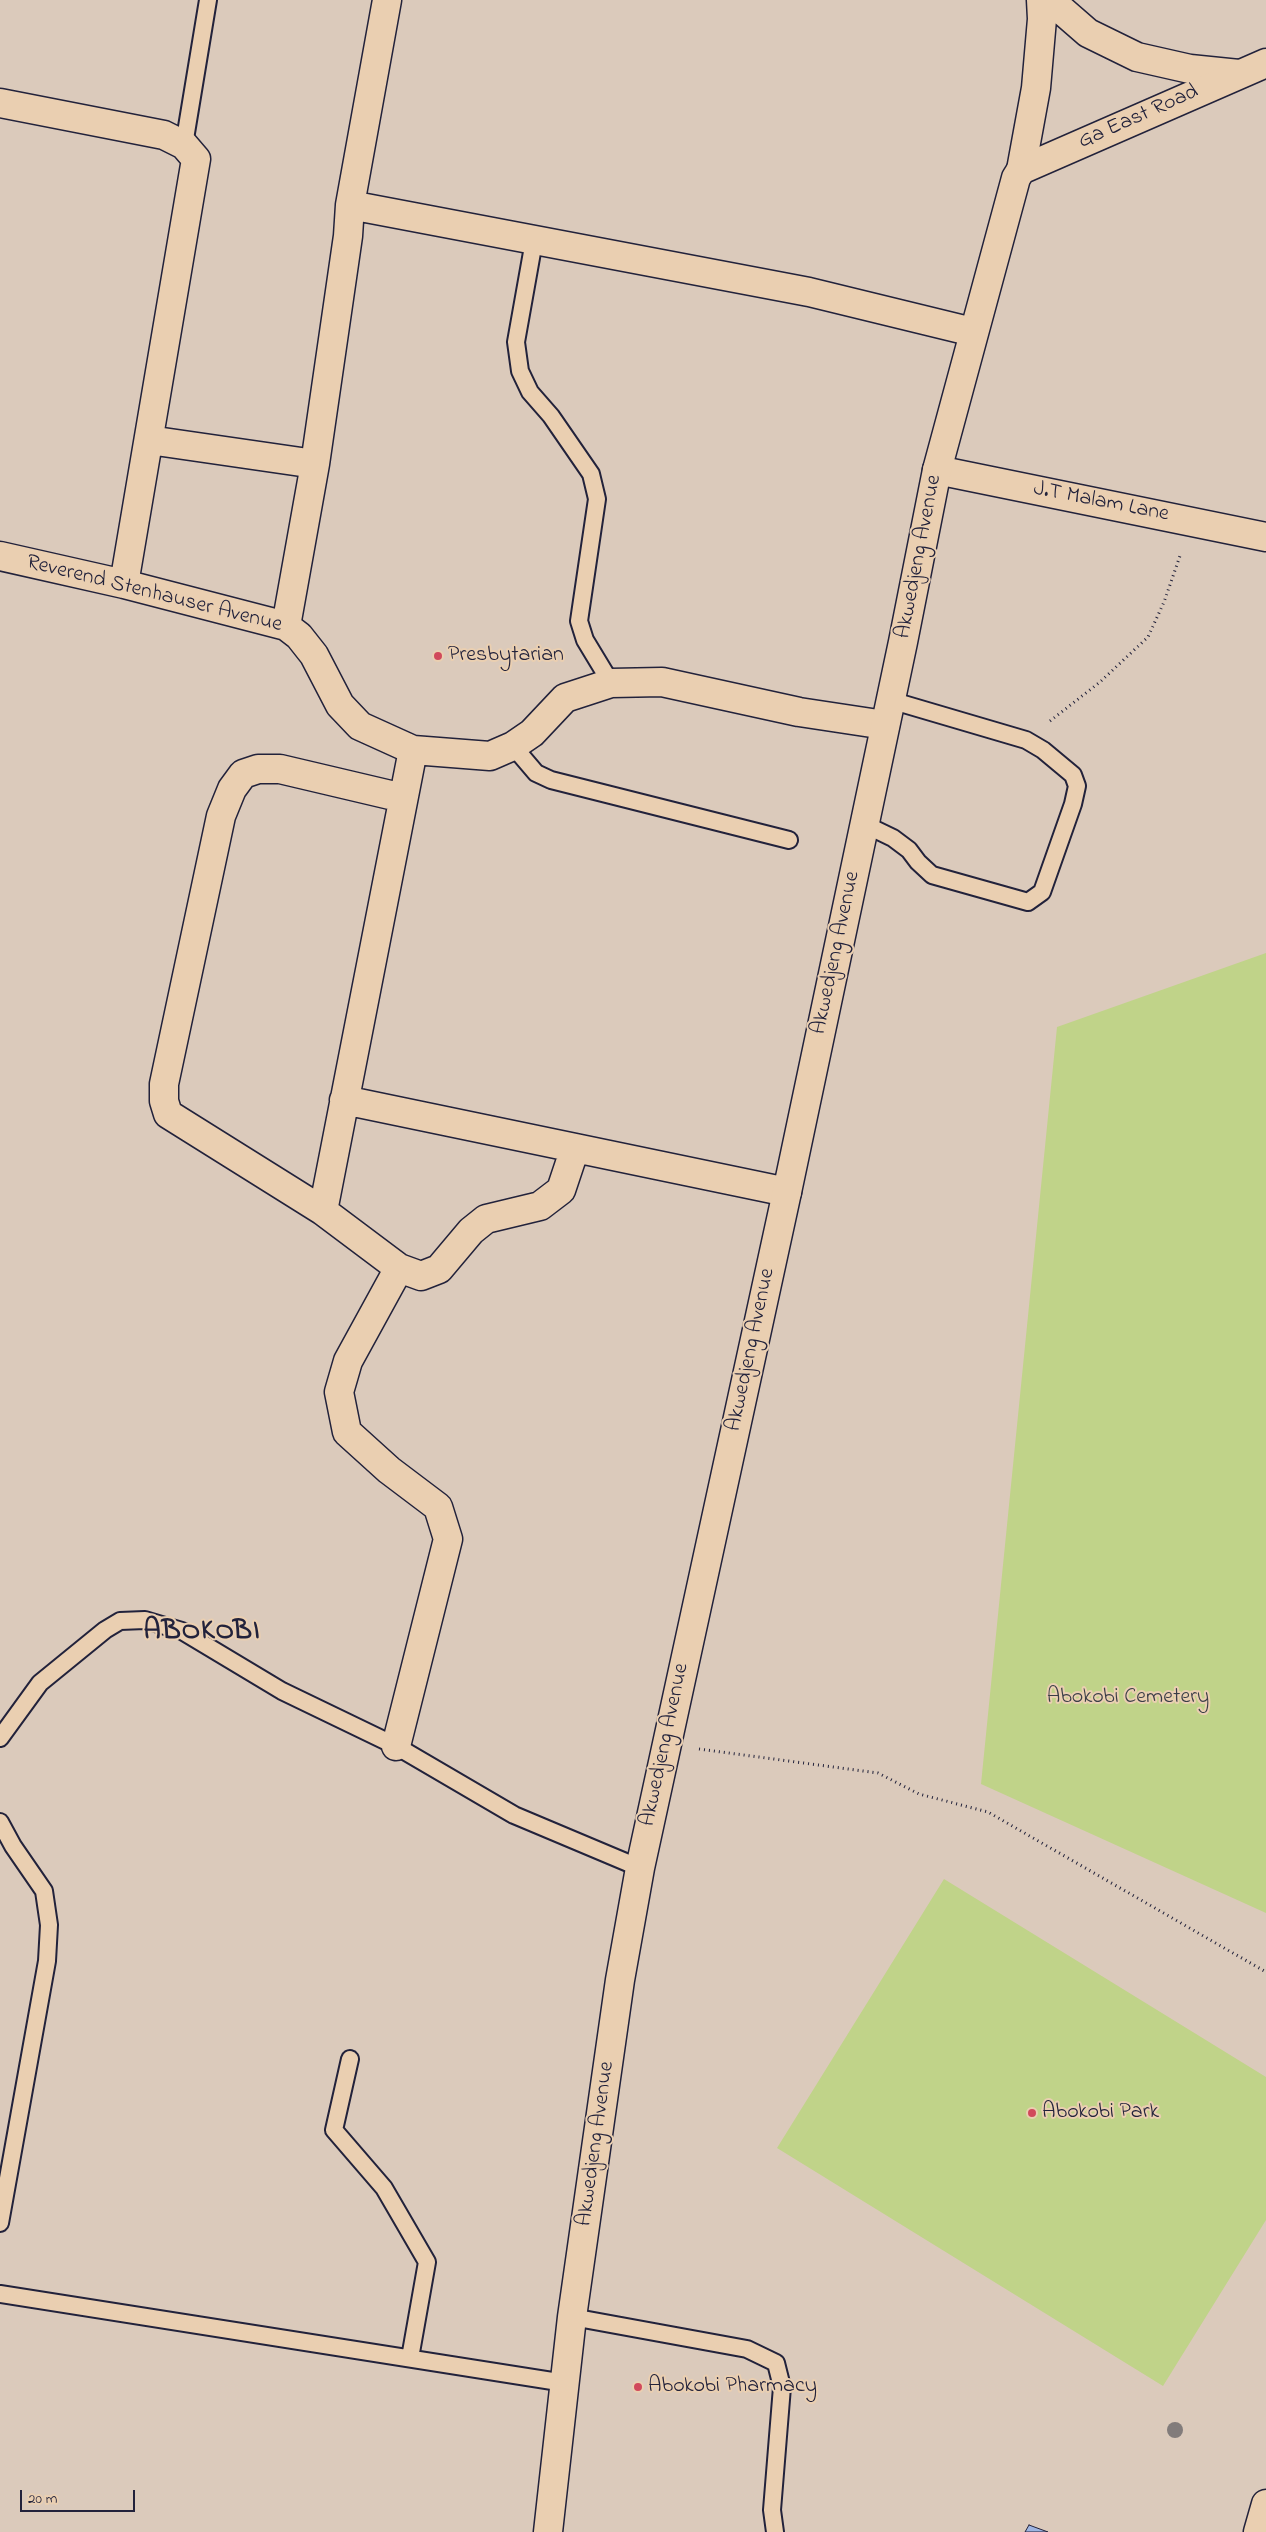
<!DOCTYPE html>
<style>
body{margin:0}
#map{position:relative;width:1266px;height:2532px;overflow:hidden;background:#dbcabb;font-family:"Indie Flower",sans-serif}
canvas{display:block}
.scale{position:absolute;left:20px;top:2490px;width:115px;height:22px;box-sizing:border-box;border:2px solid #22223b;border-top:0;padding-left:6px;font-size:15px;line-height:18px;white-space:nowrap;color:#22223b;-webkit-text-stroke:4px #eacfb1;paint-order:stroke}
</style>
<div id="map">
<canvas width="1266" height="2532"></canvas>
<div class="scale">20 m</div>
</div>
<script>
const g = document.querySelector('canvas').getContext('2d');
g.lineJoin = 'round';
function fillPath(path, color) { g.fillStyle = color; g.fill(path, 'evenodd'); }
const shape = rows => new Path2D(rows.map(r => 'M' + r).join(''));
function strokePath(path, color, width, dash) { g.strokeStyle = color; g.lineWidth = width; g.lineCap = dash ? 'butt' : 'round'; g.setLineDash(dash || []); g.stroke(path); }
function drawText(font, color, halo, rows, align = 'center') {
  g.font = font + ' "Indie Flower",sans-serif'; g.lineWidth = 4; g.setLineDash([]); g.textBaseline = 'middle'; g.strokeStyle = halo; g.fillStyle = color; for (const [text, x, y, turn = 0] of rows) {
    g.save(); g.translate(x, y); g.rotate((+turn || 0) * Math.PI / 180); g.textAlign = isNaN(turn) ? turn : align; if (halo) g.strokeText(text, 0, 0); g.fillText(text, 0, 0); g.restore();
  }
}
fillPath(shape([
 [1266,953,1266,1913,981,1784,1057,1027],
 [944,1879,1266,2077,1266,2220,1163,2386,777,2148]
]), '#c0d389');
const building = shape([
 [1029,2525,1048,2532,1025,2532,1029,2525]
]);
fillPath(building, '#9db4e1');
strokePath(building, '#22223b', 1);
const service = shape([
 [184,145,208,0],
 [534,241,516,342,520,371,530,392,551,416,591,474,597,499,579,621,585,640,611,683],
 [513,746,536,773,551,780,789,840],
 [864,824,893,838,909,850,918,862,932,875,1028,902,1042,892,1073,804,1077,786,1073,775,1043,750,1026,740,890,700],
 [0,1738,40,1683,105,1630,120,1621,145,1620,182,1631,282,1691,396,1746,514,1815,640,1868],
 [0,1822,13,1846,44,1891,49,1925,47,1961,0,2223],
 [350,2059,334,2130,384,2188,427,2262,410,2358],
 [0,2294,565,2383],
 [572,2317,747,2349,776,2363,782,2387,772,2510,775,2532]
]);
const minor = shape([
 [1050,0,1088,33,1137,57,1190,69,1239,74],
 [0,103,164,135,184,145,196,159,124,584],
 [1021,170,1036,88,1042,19,1041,0],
 [350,205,387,0],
 [149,440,315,464],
 [937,470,1266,537],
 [0,556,124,584,286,626,299,636,314,655,340,705,360,726,413,750,490,756,513,746,532,733,565,698,611,683,662,682,799,712,885,725],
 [286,626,315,464,348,236,350,205,809,292,973,332],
 [413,750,323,1211,399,1268,421,1276,439,1269,471,1231,486,1219,540,1206,561,1190,575,1148],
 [344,1100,787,1192],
 [323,1211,168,1114,164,1101,164,1084,221,816,232,789,243,774,258,769,280,769,403,798],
 [396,1746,448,1539,438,1507,389,1470,347,1432,339,1392,348,1361,399,1268]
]);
const tertiary = shape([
 [548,2532,572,2317,620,1980,640,1868,787,1192,903,642,937,470,1016,178,1021,170,1266,63],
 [1258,2532,1266,2504]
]);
strokePath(service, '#22223b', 20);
strokePath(minor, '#22223b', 31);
strokePath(tertiary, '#22223b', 31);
strokePath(shape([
 [1050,721,1100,682,1148,637,1164,602,1181,553],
 [699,1749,878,1773,919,1794,988,1812,1266,1972]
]), '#22223b', 3, [1, 4]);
strokePath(service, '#eacfb1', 16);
strokePath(minor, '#eacfb1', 28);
strokePath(tertiary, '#eacfb1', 28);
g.fillStyle = '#827c7b';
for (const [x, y] of [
 [1175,2430]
]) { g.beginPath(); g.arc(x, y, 8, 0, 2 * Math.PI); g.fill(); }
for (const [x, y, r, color] of [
 [438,656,5,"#d1495b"],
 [1032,2113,5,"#d1495b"],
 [638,2387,5,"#d1495b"]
]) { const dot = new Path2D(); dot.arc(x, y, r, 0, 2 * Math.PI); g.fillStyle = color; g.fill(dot); strokePath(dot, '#eacfb1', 2); }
drawText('22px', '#22223b', '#eacfb1', [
 ["Ga East Road",1139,118,-24],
 ["J.T Malam Lane",1101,503,11],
 ["Akwedjeng Avenue",920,557,-79],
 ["Reverend Stenhauser Avenue",154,595,14],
 ["Akwedjeng Avenue",837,953,-78],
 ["Akwedjeng Avenue",752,1350,-78],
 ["Akwedjeng Avenue",666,1745,-78],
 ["Akwedjeng Avenue",597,2144,-82]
]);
drawText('22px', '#22223b', '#eacfb1', [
 ["Presbytarian",448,656],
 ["Abokobi Park",1042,2113],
 ["Abokobi Pharmacy",648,2387]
], 'left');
drawText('22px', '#3a3d47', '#eacfb1', [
 ["Abokobi Cemetery",1128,1698]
]);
g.letterSpacing = '1px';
drawText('bold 28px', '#22223b', '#eacfb1', [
 ["ABOKOBI",202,1633]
]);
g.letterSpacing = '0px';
</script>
